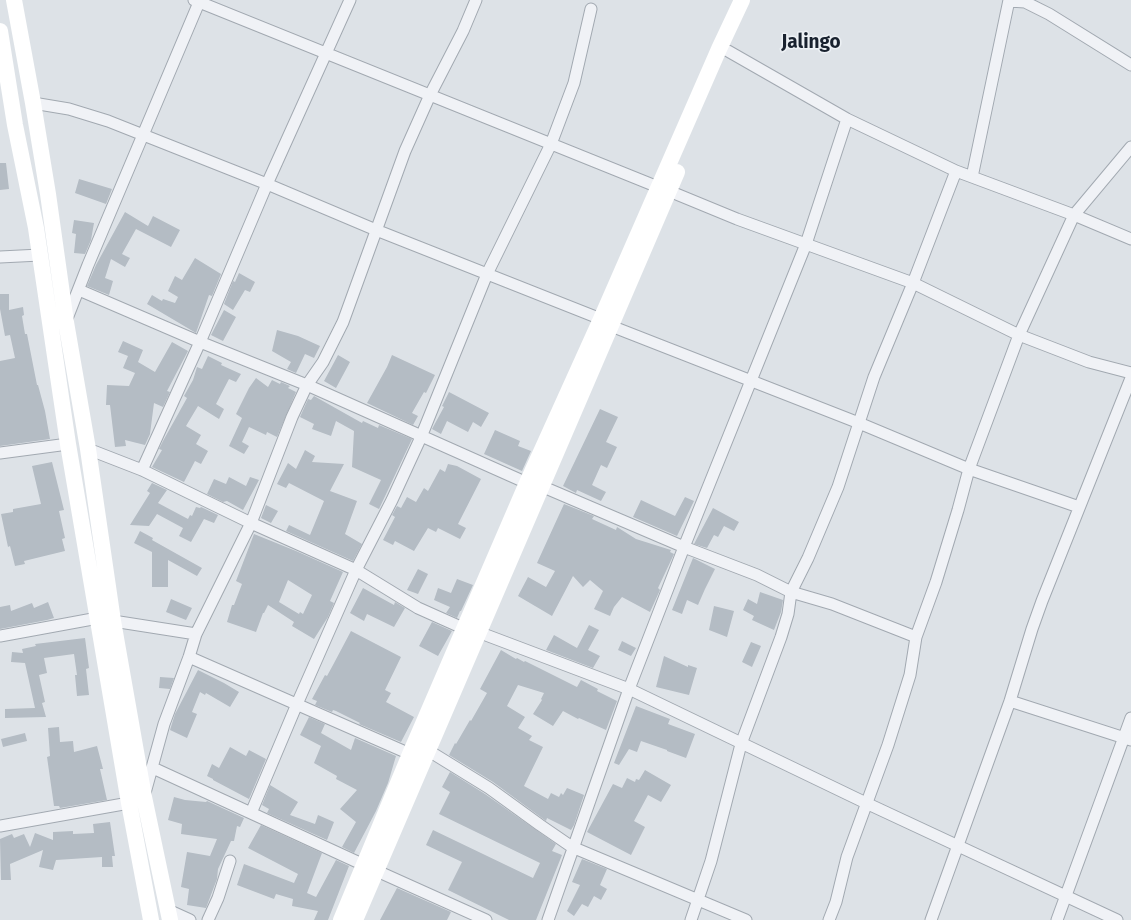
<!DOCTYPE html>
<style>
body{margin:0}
canvas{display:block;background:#dde2e7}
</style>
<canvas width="1131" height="920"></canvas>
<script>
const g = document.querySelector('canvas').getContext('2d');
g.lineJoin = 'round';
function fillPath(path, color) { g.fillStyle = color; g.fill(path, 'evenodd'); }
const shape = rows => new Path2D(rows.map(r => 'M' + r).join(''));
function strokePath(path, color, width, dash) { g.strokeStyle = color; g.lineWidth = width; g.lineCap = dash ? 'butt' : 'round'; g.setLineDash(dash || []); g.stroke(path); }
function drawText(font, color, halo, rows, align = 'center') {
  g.font = font + ' "Fira Sans",sans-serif'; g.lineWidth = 3; g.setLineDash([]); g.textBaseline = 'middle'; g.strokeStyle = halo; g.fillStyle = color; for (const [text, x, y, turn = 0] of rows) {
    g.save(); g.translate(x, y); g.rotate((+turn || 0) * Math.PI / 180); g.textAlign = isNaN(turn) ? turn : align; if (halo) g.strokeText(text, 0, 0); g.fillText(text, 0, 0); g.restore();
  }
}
fillPath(shape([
 [0,163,6,163,9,189,0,190],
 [79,179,112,189,106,204,75,193],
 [125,212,148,226,153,216,180,230,171,247,136,229,122,254,130,258,125,267,111,259,105,278,113,281,109,295,87,286,96,265],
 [74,220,94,223,91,240,85,254,74,253,76,234,72,233],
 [195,258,221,274,212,296,209,295,196,333,147,304,152,295,162,301,163,299,175,303,178,297,168,291,175,276,182,280],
 [239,273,255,282,250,292,245,290,233,310,224,304,233,281,235,282],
 [0,294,9,294,9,310,23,307,24,315,22,316,25,334,27,334,37,385,38,385,45,411,50,439,0,446,0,361,15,358,10,335,5,336,0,309],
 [224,310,236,317,223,341,211,335],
 [277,330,298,336,320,346,314,358,305,354,296,373,287,369,291,362,272,351],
 [123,341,143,350,138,362,155,372,172,342,188,351,167,391,170,392,163,407,154,403,150,434,145,445,125,440,126,446,115,447,110,405,106,405,107,385,129,386,135,373,123,368,128,356,118,352],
 [338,355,350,362,336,388,324,381],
 [392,355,435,375,426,393,424,392,412,413,418,416,413,425,367,403,387,367],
 [208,356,222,363,221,365,241,374,236,382,229,379,216,404,224,409,219,419,198,406,186,426,201,435,196,444,208,451,201,464,195,461,184,482,152,467,162,450,159,449,163,441,187,398,184,396,193,380,197,367,202,369],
 [256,378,268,387,272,380,280,384,281,382,290,386,288,388,296,392,277,437,267,432,266,435,249,427,242,442,249,446,244,454,229,446,242,418,236,414,249,388],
 [449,392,489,413,481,427,473,422,468,432,447,421,441,434,432,429,444,407,442,406],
 [314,396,362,423,363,421,378,428,379,425,412,439,379,509,369,504,381,480,352,467,354,431,336,421,331,436,312,429,314,424,300,417,308,399,311,400],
 [600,409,618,417,606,442,617,447,607,468,601,465,592,485,606,492,601,501,577,490,576,493,563,486],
 [495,430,520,441,518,446,531,451,522,471,484,454],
 [305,450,315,456,312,462,344,464,330,491,357,501,345,534,362,544,353,561,286,531,289,525,310,535,324,501,289,483,286,488,277,484,288,463,296,469],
 [52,462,64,510,59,511,65,538,62,539,65,551,24,561,25,564,15,566,10,546,8,547,1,514,13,512,13,509,41,504,32,466],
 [448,464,457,466,481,479,458,524,466,528,460,539,438,528,436,532,428,528,414,551,395,541,393,545,383,540,395,517,392,515,397,506,401,508,407,497,416,502,424,488,428,491,440,469,445,472],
 [229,477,246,486,250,477,259,480,243,510,227,501,223,502,207,494,214,479,226,484],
 [152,483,167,490,158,503,188,519,190,515,192,516,196,507,200,508,201,507,218,515,214,523,204,519,191,542,179,536,183,528,157,514,149,526,130,525,150,493,147,491],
 [685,497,694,501,677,536,633,517,641,500,675,516],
 [564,504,594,516,592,519,616,530,617,527,636,539,671,550,670,552,674,554,658,588,660,590,650,612,622,597,614,607,610,616,594,609,603,591,590,580,583,587,573,576,552,616,518,596,528,577,546,587,555,571,537,563],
 [266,505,278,511,271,523,261,518],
 [713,508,739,522,734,531,724,526,718,537,714,535,707,548,694,544],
 [140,531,153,538,152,540,202,568,197,576,168,560,168,587,152,587,152,552,134,543],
 [254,534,296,551,343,572,330,601,334,603,328,617,314,639,292,626,294,622,268,605,264,613,263,613,256,632,227,622,232,605,234,605,242,584,236,581],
 [288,580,312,595,303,614,300,612,299,614,279,602],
 [693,558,715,569,705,589,698,605,687,600,682,614,672,610],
 [418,569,428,574,418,594,407,590],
 [457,579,473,585,461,611,460,611,457,618,446,613,450,607,434,600,438,588,451,593],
 [363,588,394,605,395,602,405,608,394,627,367,614,364,621,350,613],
 [760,592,783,600,781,612,774,630,752,620,754,616,743,610,748,599,757,604],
 [171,599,192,608,186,620,166,612],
 [48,602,54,618,47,620,0,629,0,607,10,605,11,611,32,603,34,608],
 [714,606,734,611,727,637,709,630],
 [432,622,452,631,438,656,419,646],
 [589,625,599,630,588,650,600,656,593,668,546,650,554,635,577,648],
 [351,631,401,657,385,690,391,693,386,702,414,717,401,742,359,724,360,723,336,711,333,710,332,712,315,705,317,701,312,699,325,675,327,676,333,665],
 [85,638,89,668,86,669,89,695,77,696,75,675,77,675,74,654,44,658,47,673,39,675,45,702,42,703,46,717,5,718,5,709,35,708,25,663,11,662,12,652,23,653,22,649,36,646,35,644],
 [622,641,636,648,631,656,618,650],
 [751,642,761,646,752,667,742,662],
 [501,650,516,659,517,658,524,662,525,661,577,687,581,680,598,689,597,691,617,701,606,730,579,718,578,719,563,711,553,726,533,714,542,700,541,699,544,693,518,685,507,706,525,717,518,728,532,736,529,740,543,747,524,786,548,799,551,793,559,797,561,793,563,795,567,788,584,795,574,825,571,830,547,818,546,821,493,782,449,755,455,743,456,744,470,720,471,721,487,693,480,689],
 [664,656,688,667,688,665,697,668,689,695,656,687],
 [198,670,224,683,239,692,230,707,206,693,205,695,200,692,192,712,197,714,187,738,170,730,175,714],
 [160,677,174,678,170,689,159,688],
 [636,706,670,719,668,724,695,734,686,758,667,751,667,750,641,741,637,752,629,749,619,765,614,763],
 [309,717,325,724,321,733,351,750,355,738,396,756,388,783,376,811,354,853,342,847,356,822,340,809,357,790,336,779,337,776,314,763,321,746,300,735],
 [59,727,60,742,73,741,74,752,97,746,103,769,100,769,107,800,60,808,59,806,54,806,47,757,50,756,48,728],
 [25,733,27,741,3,747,1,739],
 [230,747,246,756,249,750,266,759,249,799,213,780,213,779,207,776,212,764,219,768],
 [645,770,671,785,661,802,648,795,634,821,645,827,631,855,587,832,613,784,622,788,627,778,635,782,636,779,639,780],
 [450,772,485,794,556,844,552,851,562,855,536,920,509,920,448,890,462,862,426,845,433,830,533,878,540,863,439,814,450,792,442,787],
 [270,785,298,802,290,815,315,824,318,815,334,822,327,840,267,813,269,809,262,805],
 [174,797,185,800,206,802,207,801,244,818,240,827,237,826,234,841,231,841,218,869,217,879,206,908,187,905,189,889,181,887,187,852,210,856,217,839,181,834,182,824,168,820],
 [110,822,115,856,112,856,113,867,102,867,102,857,56,860,53,870,39,867,43,850,10,864,11,880,1,880,0,839,12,834,14,838,24,834,30,847,35,833,53,840,53,832,73,831,73,834,94,833,93,824],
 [261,825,322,853,307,893,316,897,336,860,349,866,328,920,314,920,318,911,292,906,293,899,276,894,274,899,237,885,244,864,294,883,298,874,248,848],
 [582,859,607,869,600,885,607,889,601,900,594,896,588,907,582,904,574,916,567,911,580,885,572,882],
 [397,888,451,912,447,920,380,920]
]), '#b4bcc4');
const street = shape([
 [194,0,658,187],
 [1009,1,1025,2,1049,14,1131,65],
 [728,51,847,119,956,171,1074,215,1131,239],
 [33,103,69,109,108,121,267,184,376,230,601,319],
 [972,177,1009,0],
 [669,191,737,219,913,283,1019,335,1089,362,1131,373],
 [0,257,40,255],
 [79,290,200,342,307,385,527,483],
 [66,321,88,265,200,0],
 [611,326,859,423,969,469,1079,507],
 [88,449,142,470,251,523,356,570,418,608,465,629],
 [0,453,68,444],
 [142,470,200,342,267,184,350,0],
 [541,486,684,547,757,575,791,592,832,604,916,637],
 [113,621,196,634],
 [478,632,629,689,866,803,1117,920],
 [0,636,98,618],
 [189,657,410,754],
 [1010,701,1131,740],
 [429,751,489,788,540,825,572,847,746,920],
 [153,768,364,865],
 [145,793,164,724,189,657,196,634,251,523,292,417,307,385,323,362,343,322,405,151,430,95,463,31,476,0],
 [251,813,297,704,356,570,392,500,421,437,487,274,551,144,574,83,591,9],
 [0,826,129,803],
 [377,871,486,920],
 [168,910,190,920],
 [208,920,218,898,230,861],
 [548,920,629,689,684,547,806,244,847,119],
 [691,920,711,861,741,744,781,637,788,614,791,592,808,558,838,487,874,377,913,283,956,171],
 [829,920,836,902,847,857,888,745,910,675,916,637,936,582,958,510,969,469,1019,335,1074,215,1131,147],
 [931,920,1010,701,1032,629,1042,601,1131,378],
 [1057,920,1131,718]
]);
strokePath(street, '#a2a9b1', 13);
strokePath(street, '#f0f2f6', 11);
strokePath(shape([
 [14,0,33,103,48,194,66,322,88,449,113,621,144,797,170,920],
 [0,31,15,125,36,228,68,444,129,803,151,920],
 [341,920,410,754,527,483,601,319,719,49,742,0],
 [355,920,677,172]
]), '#fff', 16);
drawText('bold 19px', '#19222f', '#edf1f5', [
 ["Jalingo",811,43]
]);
</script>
